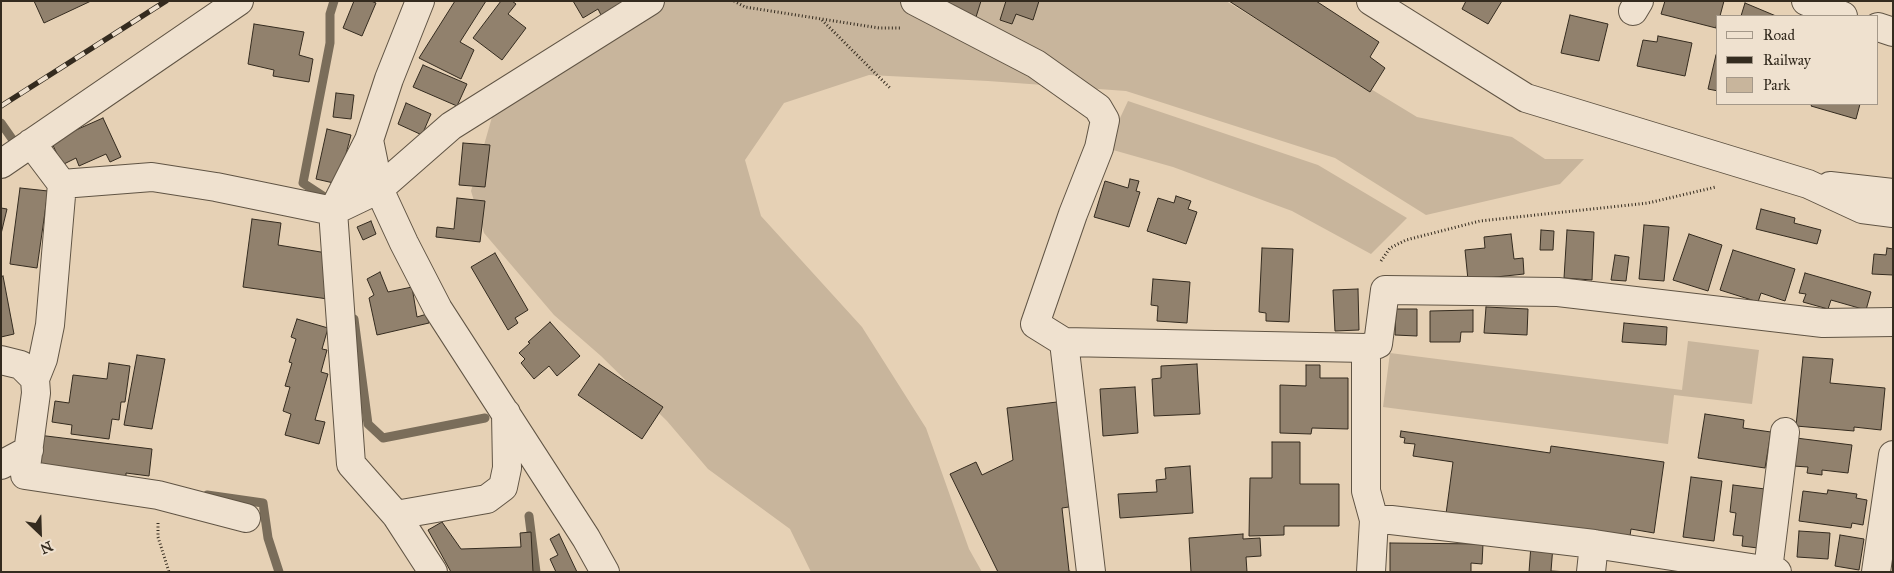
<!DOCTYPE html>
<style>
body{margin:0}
#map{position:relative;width:1894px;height:573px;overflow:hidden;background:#e6d1b5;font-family:"IM FELL Great Primer",serif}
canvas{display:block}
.frame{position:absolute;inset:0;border:2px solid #342b1f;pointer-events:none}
.legend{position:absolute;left:1716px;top:15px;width:162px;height:90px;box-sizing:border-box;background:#efe1cf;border:1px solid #a49889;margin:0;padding:6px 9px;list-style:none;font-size:15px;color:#342b1f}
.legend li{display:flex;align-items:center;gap:10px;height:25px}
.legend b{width:25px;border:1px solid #a49889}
.north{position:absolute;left:15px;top:508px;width:50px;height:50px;-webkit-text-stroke:4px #efe1cf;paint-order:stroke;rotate:156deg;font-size:14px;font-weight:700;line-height:20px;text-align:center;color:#342b1f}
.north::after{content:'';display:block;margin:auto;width:18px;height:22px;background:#342b1f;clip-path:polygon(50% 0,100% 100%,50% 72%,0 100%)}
</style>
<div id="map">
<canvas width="1894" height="573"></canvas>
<div class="frame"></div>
<ul class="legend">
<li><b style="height:6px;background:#efe1cf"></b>Road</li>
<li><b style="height:6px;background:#342b1f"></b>Railway</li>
<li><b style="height:14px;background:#c8b59c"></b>Park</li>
</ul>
<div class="north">N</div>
</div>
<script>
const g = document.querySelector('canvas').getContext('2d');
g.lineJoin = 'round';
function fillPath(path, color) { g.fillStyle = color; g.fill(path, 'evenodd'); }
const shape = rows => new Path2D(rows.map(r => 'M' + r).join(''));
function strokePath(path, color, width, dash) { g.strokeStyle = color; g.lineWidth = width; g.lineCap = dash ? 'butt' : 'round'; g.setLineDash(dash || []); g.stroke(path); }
fillPath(shape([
 [665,1,1226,1,1417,117,1512,137,1545,159,1584,159,1560,184,1426,215,1335,158,1126,91,988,81,869,75,784,103,745,160,761,216,862,327,926,428,969,549,982,572,811,572,790,529,708,469,667,421,601,356,554,315,484,233,471,191,492,117,627,33],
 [1128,101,1318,165,1407,218,1371,254,1292,211,1173,167,1106,148],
 [1688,341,1759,350,1752,404,1674,395,1668,444,1383,407,1390,353,1682,390]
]), '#c8b59c');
strokePath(shape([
 [1,123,15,143],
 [326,198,303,183,330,43,330,14,334,1],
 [354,319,368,424,383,438,485,418],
 [207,495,263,503,268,538,279,572],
 [529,516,536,572]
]), '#7a6d5a', 9);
const building = shape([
 [34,1,91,1,44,23,34,1],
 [354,1,371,1,376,3,362,36,343,28,354,1],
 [455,1,486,1,460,42,474,50,461,79,419,58,455,1],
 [501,1,512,1,516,4,508,14,526,28,502,60,473,38,501,1],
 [573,1,624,1,601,15,598,9,583,18,573,1],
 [946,1,981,1,976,17,945,9,946,1],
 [1006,1,1039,1,1033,20,1016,14,1012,24,1000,20,1006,1],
 [1229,1,1316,1,1379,42,1370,57,1385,68,1370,92,1229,1],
 [1466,1,1502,1,1488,24,1462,9,1466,1],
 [1665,1,1724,1,1720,16,1718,16,1716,28,1661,14,1665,1],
 [1745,3,1776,16,1741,16,1745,3],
 [1570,15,1608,24,1599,61,1561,53,1570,15],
 [254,24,304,32,299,55,313,59,309,82,273,76,274,70,248,64,254,24],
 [1658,36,1692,43,1685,76,1637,66,1643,40,1657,42,1658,36],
 [1716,55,1718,55,1718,91,1708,89,1716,55],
 [423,65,467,84,457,106,413,87,423,65],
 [336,93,354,95,351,119,333,117,336,93],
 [406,103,431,114,422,135,398,124,406,103],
 [1812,104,1860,104,1856,119,1811,106,1812,104],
 [103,118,121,157,110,162,106,154,79,166,76,158,62,165,51,141,103,118],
 [327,129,351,135,338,184,316,179,327,129],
 [463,143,490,145,485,187,459,185,463,143],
 [1130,179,1139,181,1136,191,1140,192,1129,227,1094,217,1105,181,1128,188,1130,179],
 [20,188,48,191,37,268,10,264,20,188],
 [1176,196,1191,201,1188,209,1197,212,1186,244,1147,231,1158,198,1174,203,1176,196],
 [457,198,485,201,480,242,436,237,437,227,454,229,457,198],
 [1,208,7,209,1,234,1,208],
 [1761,209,1795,218,1794,223,1821,230,1817,244,1756,229,1761,209],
 [252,219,281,223,278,245,333,254,335,300,243,287,252,219],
 [371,221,376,234,363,240,357,227,371,221],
 [1644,225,1669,227,1664,281,1639,279,1644,225],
 [1541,230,1554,231,1553,250,1540,250,1541,230],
 [1567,230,1594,232,1592,280,1564,278,1567,230],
 [1511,234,1514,259,1523,258,1524,274,1468,280,1465,250,1485,248,1484,237,1511,234],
 [1689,234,1722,245,1708,291,1673,280,1689,234],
 [1262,248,1293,249,1289,322,1266,321,1266,313,1259,312,1262,248],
 [1887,248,1893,249,1893,275,1872,274,1874,254,1886,255,1887,248],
 [1733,250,1795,269,1785,301,1761,293,1758,302,1720,290,1733,250],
 [495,253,528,310,515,318,518,323,508,330,471,267,495,253],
 [1615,255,1629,257,1626,281,1611,280,1615,255],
 [380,272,388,292,412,287,417,317,427,314,429,323,377,335,369,298,374,295,367,279,380,272],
 [1805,273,1871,292,1866,310,1831,300,1828,309,1803,302,1806,294,1799,293,1805,273],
 [3,276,14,334,1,337,1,277,3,276],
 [1153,279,1190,282,1187,323,1157,321,1158,306,1151,305,1153,279],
 [1358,289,1359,330,1335,331,1333,290,1358,289],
 [1486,307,1528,309,1527,335,1484,333,1486,307],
 [1396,309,1417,309,1417,336,1395,335,1396,309],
 [1473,310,1473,332,1461,332,1460,342,1430,342,1430,311,1473,310],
 [297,319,328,328,322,349,327,350,321,372,328,374,315,420,325,422,319,444,285,435,291,414,283,411,290,387,285,386,292,363,289,362,296,339,291,337,297,319],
 [550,322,580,356,557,376,549,366,534,379,521,363,525,359,519,353,530,343,528,342,550,322],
 [1624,323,1667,327,1666,345,1622,342,1624,323],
 [137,355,165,359,152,429,124,425,137,355],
 [1803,357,1833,359,1830,383,1885,388,1881,430,1854,427,1854,431,1796,426,1803,357],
 [109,363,130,366,125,402,121,402,119,420,112,419,109,439,71,434,72,425,52,422,55,401,69,403,73,375,107,379,109,363],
 [599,364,663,407,642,439,578,395,599,364],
 [1197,364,1200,414,1154,416,1152,379,1161,378,1161,366,1197,364],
 [1306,365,1320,365,1320,378,1348,378,1348,429,1312,428,1311,434,1280,433,1280,385,1306,386,1306,365],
 [1135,387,1138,433,1103,436,1100,389,1135,387],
 [1057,402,1069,507,1062,508,1069,571,1073,572,998,572,950,474,976,462,982,475,1013,460,1007,408,1057,402],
 [1705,414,1744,420,1743,428,1771,432,1765,468,1698,458,1705,414],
 [1401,431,1550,453,1551,446,1664,462,1654,533,1631,529,1630,536,1545,524,1544,528,1446,514,1453,462,1413,456,1415,444,1404,443,1405,438,1400,437,1401,431],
 [38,435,152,449,149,476,126,473,126,477,34,466,38,435],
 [1796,438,1852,445,1848,473,1822,470,1822,475,1807,473,1808,467,1793,466,1796,438],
 [1272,442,1300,442,1300,484,1339,484,1339,526,1284,526,1284,535,1249,536,1250,478,1272,478,1272,442],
 [1190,466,1193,513,1120,518,1118,494,1157,492,1156,480,1166,479,1165,468,1190,466],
 [1691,477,1722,481,1714,541,1683,537,1691,477],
 [1733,485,1765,489,1758,548,1742,546,1743,536,1733,535,1736,513,1730,512,1733,485],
 [1828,490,1857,494,1856,498,1867,500,1863,525,1852,523,1851,528,1799,521,1803,491,1827,494,1828,490],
 [442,522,461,549,521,547,520,533,531,532,533,572,451,572,428,530,442,522],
 [1799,531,1830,533,1828,559,1797,557,1799,531],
 [559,534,577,572,556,572,550,559,558,555,550,539,559,534],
 [1243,534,1243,539,1260,538,1261,556,1246,557,1247,572,1191,572,1189,538,1243,534],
 [1840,535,1864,539,1859,570,1835,566,1840,535],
 [1390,543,1483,544,1482,564,1471,563,1471,572,1390,572,1390,543],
 [1531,545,1553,546,1551,571,1569,572,1529,572,1531,545]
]);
fillPath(building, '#91816d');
strokePath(building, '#342b1f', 1);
const minor = shape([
 [420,1,389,79,369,140,379,189,404,243,438,309,586,538,605,572],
 [915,1,1036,64,1098,108,1105,120,1099,148,1073,214,1035,324,1064,342,1366,348,1378,344,1385,290,1558,292,1823,323,1893,322],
 [1371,1,1526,98,1808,184,1862,209,1893,213],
 [1806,1,1843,16],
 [1633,11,1639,1],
 [1878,27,1893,32],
 [369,140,333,211,379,189,451,126,650,1],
 [31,143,62,184,50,325,43,359,35,379,36,393,25,475,158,495,246,518],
 [1,164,239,1],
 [62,184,152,177,216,187,333,211,351,464,396,515,433,572],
 [1830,186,1893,193],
 [1064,342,1091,572],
 [1366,348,1366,491,1374,520,1391,520,1594,544,1777,572],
 [1,360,21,365,35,379],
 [1,465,29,450],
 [396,515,487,499,503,487,507,468,506,413],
 [1768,570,1785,432],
 [1371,572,1374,520],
 [1591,572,1594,544],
 [1876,572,1893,455]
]);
strokePath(minor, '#605444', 30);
strokePath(shape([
 [734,1,745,7,879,28,902,28],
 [822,20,890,88],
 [1381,261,1390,248,1406,240,1480,221,1648,203,1716,187],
 [158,523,158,537,169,572]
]), '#342b1f', 3, [1, 2.5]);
strokePath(minor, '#efe1cf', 28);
const rail = shape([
 [1,106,166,1]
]);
strokePath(rail, '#342b1f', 5.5);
strokePath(rail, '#efe1cf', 4, [11]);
</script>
